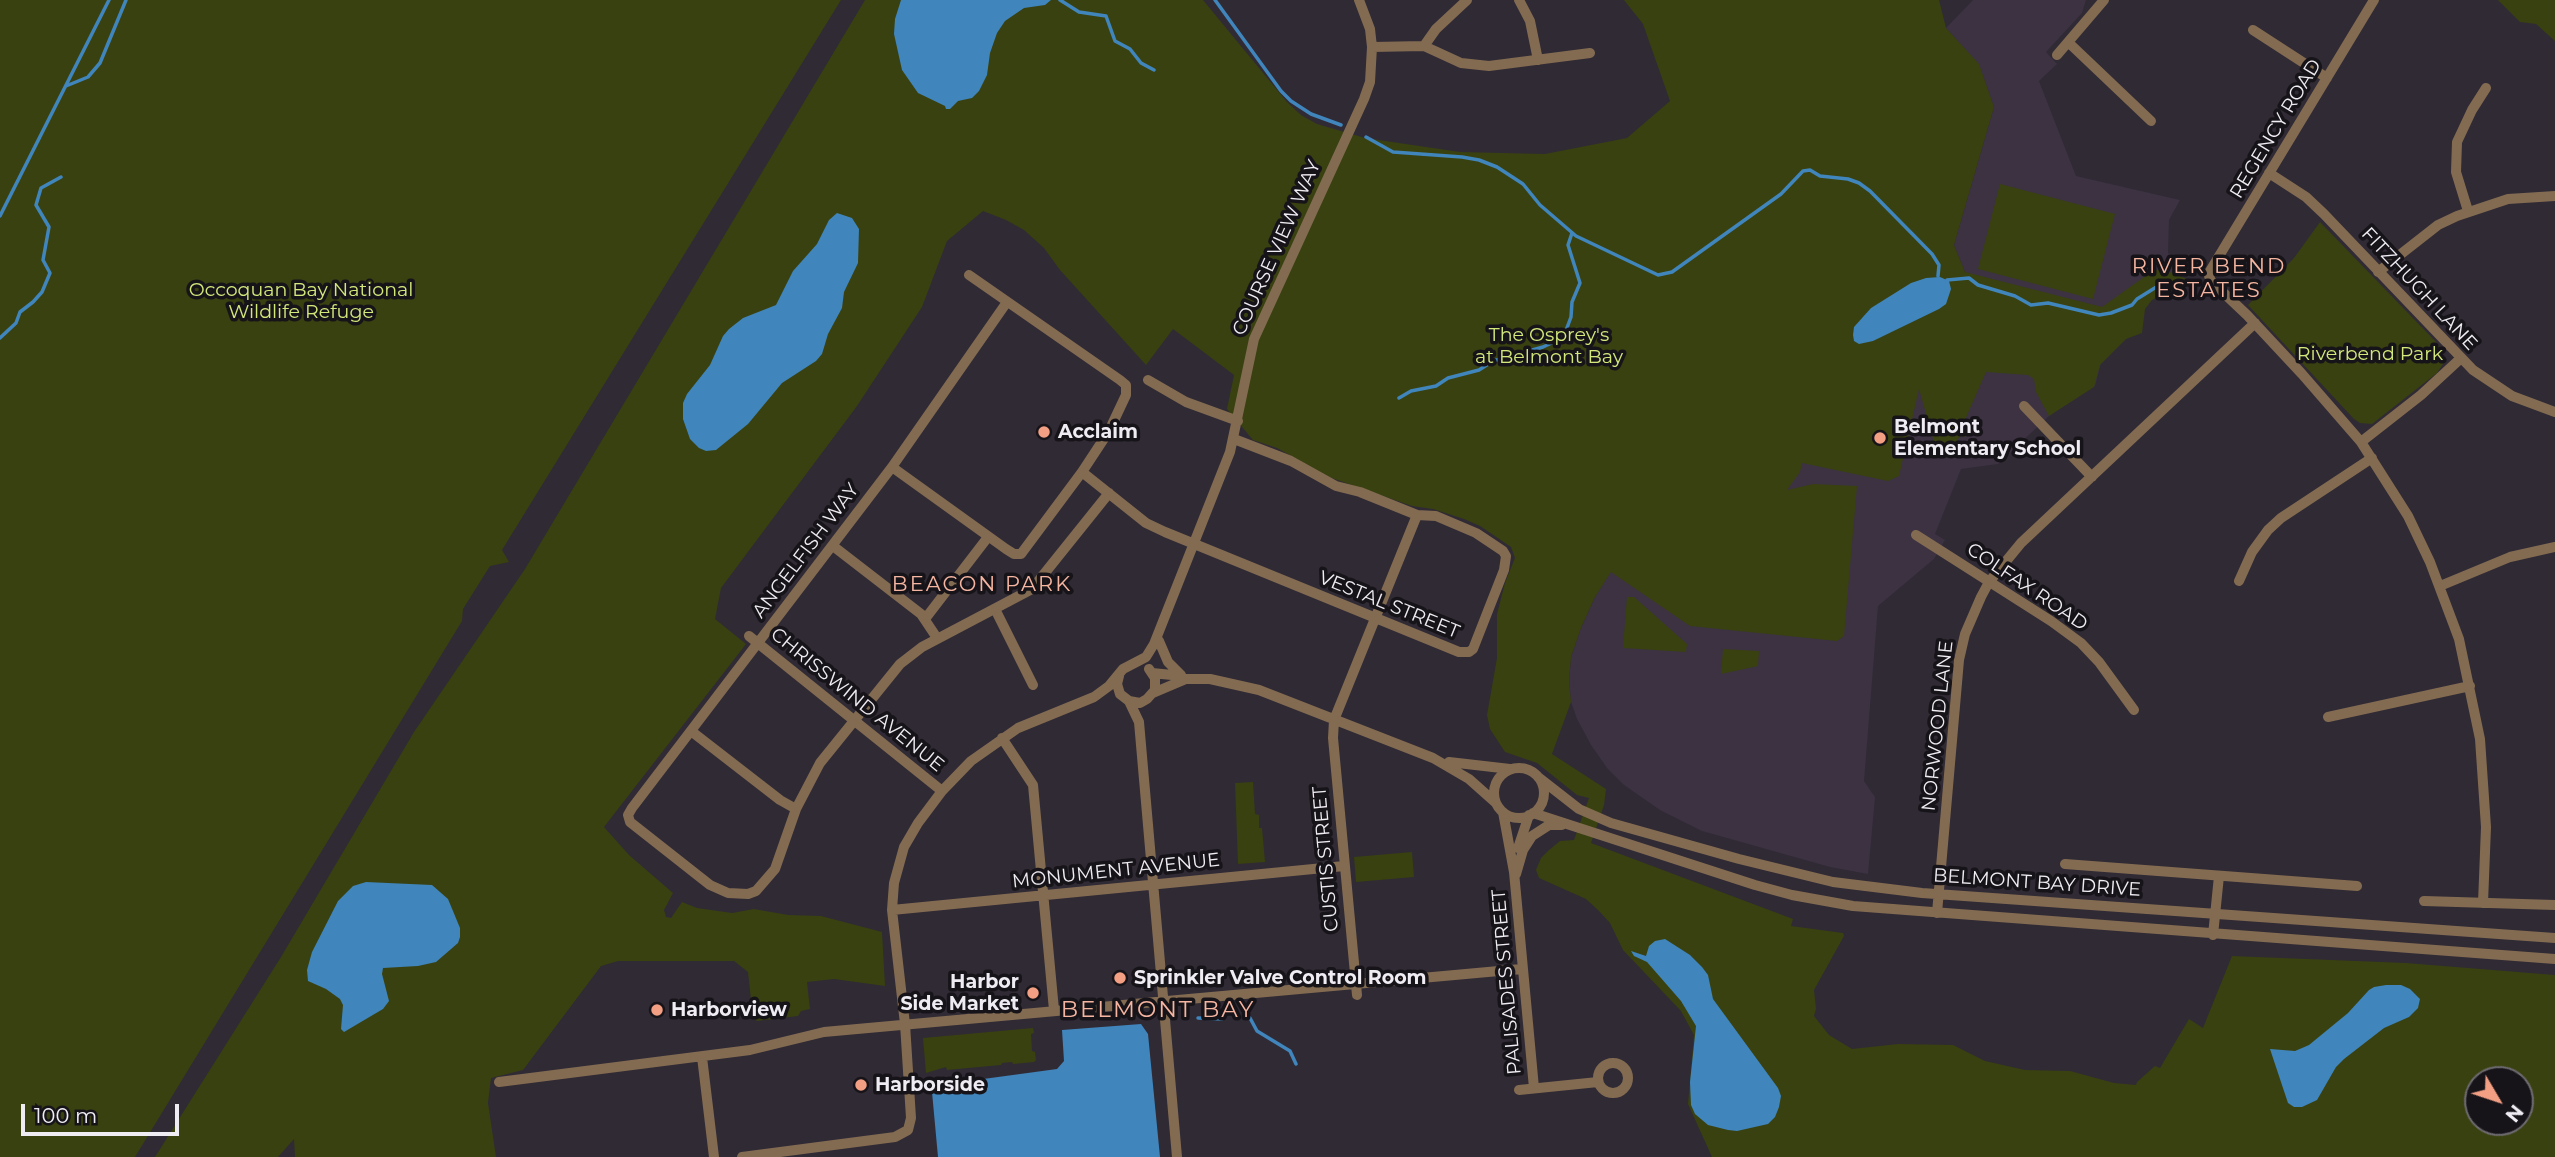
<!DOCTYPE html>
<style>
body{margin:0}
#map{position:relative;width:2555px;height:1157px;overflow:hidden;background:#302a35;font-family:Montserrat,sans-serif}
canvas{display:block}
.north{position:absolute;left:2464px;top:1066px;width:70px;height:70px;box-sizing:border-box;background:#171419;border:2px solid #6e6a70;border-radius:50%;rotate:129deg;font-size:19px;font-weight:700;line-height:28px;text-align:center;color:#f0ecf3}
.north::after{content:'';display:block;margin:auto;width:24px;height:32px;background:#f39f84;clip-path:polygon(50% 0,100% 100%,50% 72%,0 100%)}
.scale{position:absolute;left:21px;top:1104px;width:158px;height:32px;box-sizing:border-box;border:4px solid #f0ecf3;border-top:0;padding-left:9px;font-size:21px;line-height:24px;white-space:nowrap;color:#f0ecf3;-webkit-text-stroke:5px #171419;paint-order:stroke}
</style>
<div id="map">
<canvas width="2555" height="1157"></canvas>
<div class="north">N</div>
<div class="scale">100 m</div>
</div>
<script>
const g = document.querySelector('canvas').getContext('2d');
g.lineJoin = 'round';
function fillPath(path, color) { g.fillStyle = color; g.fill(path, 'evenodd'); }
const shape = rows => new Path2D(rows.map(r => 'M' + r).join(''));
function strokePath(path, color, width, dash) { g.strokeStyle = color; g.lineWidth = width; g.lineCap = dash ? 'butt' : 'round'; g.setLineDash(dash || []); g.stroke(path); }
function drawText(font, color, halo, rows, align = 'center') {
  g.font = font + ' Montserrat,sans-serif'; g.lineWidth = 7; g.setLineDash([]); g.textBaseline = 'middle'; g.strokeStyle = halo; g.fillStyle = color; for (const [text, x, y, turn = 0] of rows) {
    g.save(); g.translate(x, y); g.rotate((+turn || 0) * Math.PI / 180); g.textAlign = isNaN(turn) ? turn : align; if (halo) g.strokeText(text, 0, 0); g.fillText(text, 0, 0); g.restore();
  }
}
fillPath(shape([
 [1973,0,2086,0,2082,13,2046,52,2057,64,2039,81,2076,176,2180,200,2169,220,2168,253,2179,257,2173,277,2110,328,2095,386,2049,416,1998,464,1961,469,1935,534,1945,540,1934,559,1878,606,1864,781,1875,797,1868,874,1830,867,1702,831,1660,810,1624,785,1607,768,1591,745,1577,719,1571,702,1569,681,1571,657,1581,628,1595,597,1611,571,1973,292,1954,245,1994,107,1979,65,1946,28]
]), '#3c3242');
fillPath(shape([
 [0,0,841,0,502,550,509,562,490,566,463,609,462,621,135,1157,0,1157],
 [865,0,1203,0,1287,102,1301,115,1317,124,1365,138,1460,152,1545,154,1627,138,1670,101,1643,24,1624,0,1939,0,1946,28,1979,64,1994,107,1954,245,1965,272,2102,307,2154,270,2165,270,2189,280,2152,300,2145,309,2142,333,2126,339,2100,365,2094,387,2049,416,2036,392,2034,379,2028,375,1986,372,1965,420,1966,437,1960,436,1952,448,1944,450,1934,442,1919,389,1899,476,1888,481,1802,463,1800,472,1787,490,1813,484,1857,486,1844,636,1837,641,1690,626,1611,572,1595,597,1581,628,1571,657,1569,681,1571,702,1552,754,1606,789,1604,805,1591,843,1793,919,1791,926,1843,933,1844,936,1814,990,1816,1009,1814,1016,1829,1035,1852,1049,1898,1044,1953,1045,1985,1061,2025,1070,2070,1071,2114,1083,2136,1085,2137,1082,2155,1066,2160,1068,2189,1019,2203,1028,2232,956,2406,963,2555,975,2555,1157,1712,1157,1688,1104,1694,1035,1681,1011,1623,950,1610,923,1599,911,1586,899,1539,878,1536,870,1541,858,1549,850,1560,841,1574,840,1589,798,1577,795,1537,763,1505,752,1490,729,1487,715,1497,658,1497,614,1505,583,1515,558,1511,547,1480,526,1464,519,1433,509,1412,506,1329,477,1277,448,1253,440,1227,409,1234,375,1173,329,1146,365,1060,270,1044,248,1024,230,1006,220,983,211,947,241,922,307,857,406,721,588,715,619,746,644,604,827,629,855,673,893,664,910,666,917,671,918,682,902,697,908,732,913,754,909,788,915,821,916,882,932,885,986,834,979,807,982,810,1009,801,1011,798,1016,757,1021,753,1018,748,972,734,961,618,961,601,966,523,1070,491,1078,488,1103,496,1157,295,1157,294,1139,278,1157,155,1157,281,957,414,732,525,569],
 [2478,1080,2520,1080,2520,1122,2478,1122],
 [2498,0,2555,0,2555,41,2536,24,2520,22],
 [2000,184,2115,214,2093,299,1978,269],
 [2320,222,2437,343,2444,355,2443,364,2437,373,2372,424,2360,423,2354,419,2248,305,2294,258],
 [1627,597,1634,597,1687,644,1686,652,1623,648],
 [1723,649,1759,651,1758,666,1721,674],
 [1253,782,1255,814,1259,815,1259,828,1262,828,1265,862,1238,864,1235,783],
 [1412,852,1414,877,1356,882,1354,857],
 [1033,1028,1034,1033,1031,1034,1032,1051,1035,1052,1036,1060,1034,1062,1013,1064,1012,1062,1002,1063,1001,1065,947,1070,946,1067,926,1073,923,1038]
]), '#394110');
fillPath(shape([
 [901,0,1051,0,1045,5,1024,8,1005,21,997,33,990,53,987,75,979,91,972,98,958,101,950,109,946,109,945,106,918,93,902,70,894,34,895,19],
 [837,213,852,218,859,229,858,263,844,292,842,308,828,334,822,354,816,361,782,383,748,424,716,450,706,451,699,448,690,439,683,419,683,403,687,394,710,365,723,336,729,329,743,318,776,305,793,271,817,244,829,220],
 [1940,277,1949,281,1951,289,1946,304,1939,309,1873,341,1859,344,1854,341,1853,335,1854,327,1871,308,1911,283,1926,278],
 [366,882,432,885,448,899,460,928,460,937,458,943,436,962,418,966,383,968,382,974,389,1001,383,1009,344,1032,341,1029,343,1005,340,999,326,989,308,981,307,970,312,952,338,901,353,886],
 [1665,939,1690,955,1702,967,1708,975,1713,999,1778,1088,1781,1096,1779,1107,1775,1117,1768,1124,1737,1131,1728,1130,1708,1125,1695,1114,1691,1105,1690,1082,1696,1026,1681,1001,1647,962,1634,956,1631,951,1646,956,1649,946,1655,941],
 [2386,985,2401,985,2410,989,2420,999,2418,1008,2409,1017,2384,1028,2344,1059,2336,1067,2317,1100,2302,1107,2294,1107,2288,1103,2270,1049,2295,1051,2309,1045,2348,1013,2369,990,2374,987],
 [1141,1024,1148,1034,1160,1157,938,1157,932,1092,939,1085,1057,1069,1064,1061,1062,1030]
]), '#4085bb');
strokePath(shape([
 [1060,0,1079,12,1106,16,1115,41,1130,49,1141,63,1154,70],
 [1215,0,1281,91,1291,101,1311,114,1341,125],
 [66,86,88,77,100,63,126,0],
 [1366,137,1393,152,1462,157,1479,160,1497,167,1523,184,1540,205,1576,236,1658,275,1672,272,1781,194,1803,171,1810,170,1820,176,1848,179,1859,183,1870,191,1932,254,1939,265,1938,276],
 [0,216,109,0],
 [1947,280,1969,278,1978,285,2015,296,2031,305,2048,303,2099,315,2111,313,2132,305,2137,299,2166,281],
 [0,338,16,323,20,312,33,302,42,292,50,273,43,260,49,227,36,205,41,188,61,177],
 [1399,398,1411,391,1436,386,1448,378,1479,370,1493,361,1543,347,1558,340,1565,333,1571,317,1572,302,1580,283,1568,245,1572,233],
 [1246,1016,1250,1018,1257,1031,1290,1051,1296,1064],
 [1198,1018,1222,1019]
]), '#4085bb', 3.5);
strokePath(shape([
 [1519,0,1530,21,1538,60],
 [2374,0,2210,271,2209,276,2211,281,2247,315,2302,374,2361,442,2408,516,2430,562,2459,639,2480,739,2486,827,2483,903],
 [2253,30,2327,78],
 [2069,43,2151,121],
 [1424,46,1436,29,1467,0],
 [1372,47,1424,46,1461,63,1489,66,1590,53],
 [2057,55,2104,0],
 [2269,173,2306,197,2324,214,2473,370,2512,396,2555,412],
 [2468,211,2456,172,2457,142,2472,110,2486,88],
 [2378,272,2438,225,2457,216,2508,199,2555,196],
 [1007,302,892,467,632,808,628,815,630,822,710,885,728,893,748,894,756,891,775,869,796,809,820,763,900,664,922,647,1032,589,1109,493],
 [1148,380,1186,402,1238,421],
 [2024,406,2092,477],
 [2361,442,2421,395,2460,359],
 [892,467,1006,549,1014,554,1021,554,1082,472,1109,431,1126,395,1126,385,1120,380,969,275],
 [1082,472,1146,523,1165,532,1459,652,1469,652,1473,649,1504,570,1506,556,1503,551,1476,533,1436,516,1417,515,1360,492,1336,486,1291,461,1234,439],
 [1916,535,2051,621,2081,643,2099,662,2134,710],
 [833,546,921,614,937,638],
 [2239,581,2252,552,2268,530,2281,518,2372,458],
 [2440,586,2510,557,2555,547],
 [995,609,1033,685],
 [925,619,988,537],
 [749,636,942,791],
 [1159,641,1168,662,1181,675],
 [1152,673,1172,675,1186,679,1210,679,1259,690,1433,758,1469,779,1496,803],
 [1119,676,1117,684,1120,694,1129,701,1140,703,1147,699,1155,690,1155,678,1149,669],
 [1153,693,1186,679],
 [1129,701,1139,722,1177,1157],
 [2328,717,2470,686],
 [691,731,780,800,796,809],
 [1002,738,1033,785,1054,1010],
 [1449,762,1510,769],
 '1494 793a25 25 0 1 1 50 0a25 25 0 1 1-50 0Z',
 [1538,777,1579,809,1611,823,1739,859,1833,882,1922,893,2555,938],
 [1503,812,1514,872,1534,1088],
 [1533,813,1755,885,1792,895,1853,906,2555,959],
 [1518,848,1529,815],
 [2065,864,2357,886],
 [1516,874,1523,850,1532,836,1549,825,1562,825],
 [2424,901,2555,905],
 [892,910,1344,866],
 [1937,913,1959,660,1965,634,1981,597,1989,582,2021,543,2255,323],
 [2213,935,2219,876],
 [1357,995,1333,738,1334,720,1417,515],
 [702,1057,714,1157],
 '1598 1078a15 15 0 1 1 30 0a15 15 0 1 1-30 0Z',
 [499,1082,750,1050,824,1032,1521,969],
 [1519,1090,1598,1082],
 [742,1157,895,1137,908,1130,911,1118,905,1024,892,910,894,883,904,847,918,823,942,791,971,761,1018,728,1094,697,1109,686,1123,669,1146,657,1154,644,1230,452,1254,339,1364,99,1370,82,1372,47,1370,29,1359,0]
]), '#826b51', 10);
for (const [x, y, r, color] of [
 [1044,432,7,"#f39f84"],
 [1880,438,7,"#f39f84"],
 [1120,978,7,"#f39f84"],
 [1033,993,7,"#f39f84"],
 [657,1010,7,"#f39f84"],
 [861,1085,7,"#f39f84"]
]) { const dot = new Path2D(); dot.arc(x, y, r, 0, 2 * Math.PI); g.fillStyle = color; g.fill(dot); strokePath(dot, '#171419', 2.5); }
drawText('19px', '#f0ecf3', '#171419', [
 ["REGENCY ROAD",2276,129,-59],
 ["COURSE VIEW WAY",1277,248,-66],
 ["FITZHUGH LANE",2419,289,47],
 ["ANGELFISH WAY",806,551,-53],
 ["COLFAX ROAD",2027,587,34],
 ["VESTAL STREET",1389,605,22],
 ["CHRISSWIND AVENUE",857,700,39],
 ["NORWOOD LANE",1938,726,-84],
 ["CUSTIS STREET",1326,859,-95],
 ["MONUMENT AVENUE",1116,871,-6],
 ["BELMONT BAY DRIVE",2037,883,4],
 ["PALISADES STREET",1507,982,-95]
]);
drawText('19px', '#d2e87a', '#171419', [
 ["Occoquan Bay National",301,290],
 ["Wildlife Refuge",301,312],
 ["The Osprey's",1549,335],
 ["at Belmont Bay",1549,357],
 ["Riverbend Park",2370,354]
]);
drawText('bold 19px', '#f0ecf3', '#171419', [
 ["Belmont",1894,427],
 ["Elementary School",1894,449],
 ["Acclaim",1058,432],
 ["Sprinkler Valve Control Room",1134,978],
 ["Harbor",1019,982,"right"],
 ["Side Market",1019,1004,"right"],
 ["Harborview",671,1010],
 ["Harborside",875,1085]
], 'left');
g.letterSpacing = '2px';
drawText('21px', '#f5b5a0', '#171419', [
 ["RIVER BEND",2209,267],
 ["ESTATES",2209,291],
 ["BEACON PARK",982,585]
]);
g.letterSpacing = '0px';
g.letterSpacing = '2px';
drawText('23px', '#f5b5a0', '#171419', [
 ["BELMONT BAY",1158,1010]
]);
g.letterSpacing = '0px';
</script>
